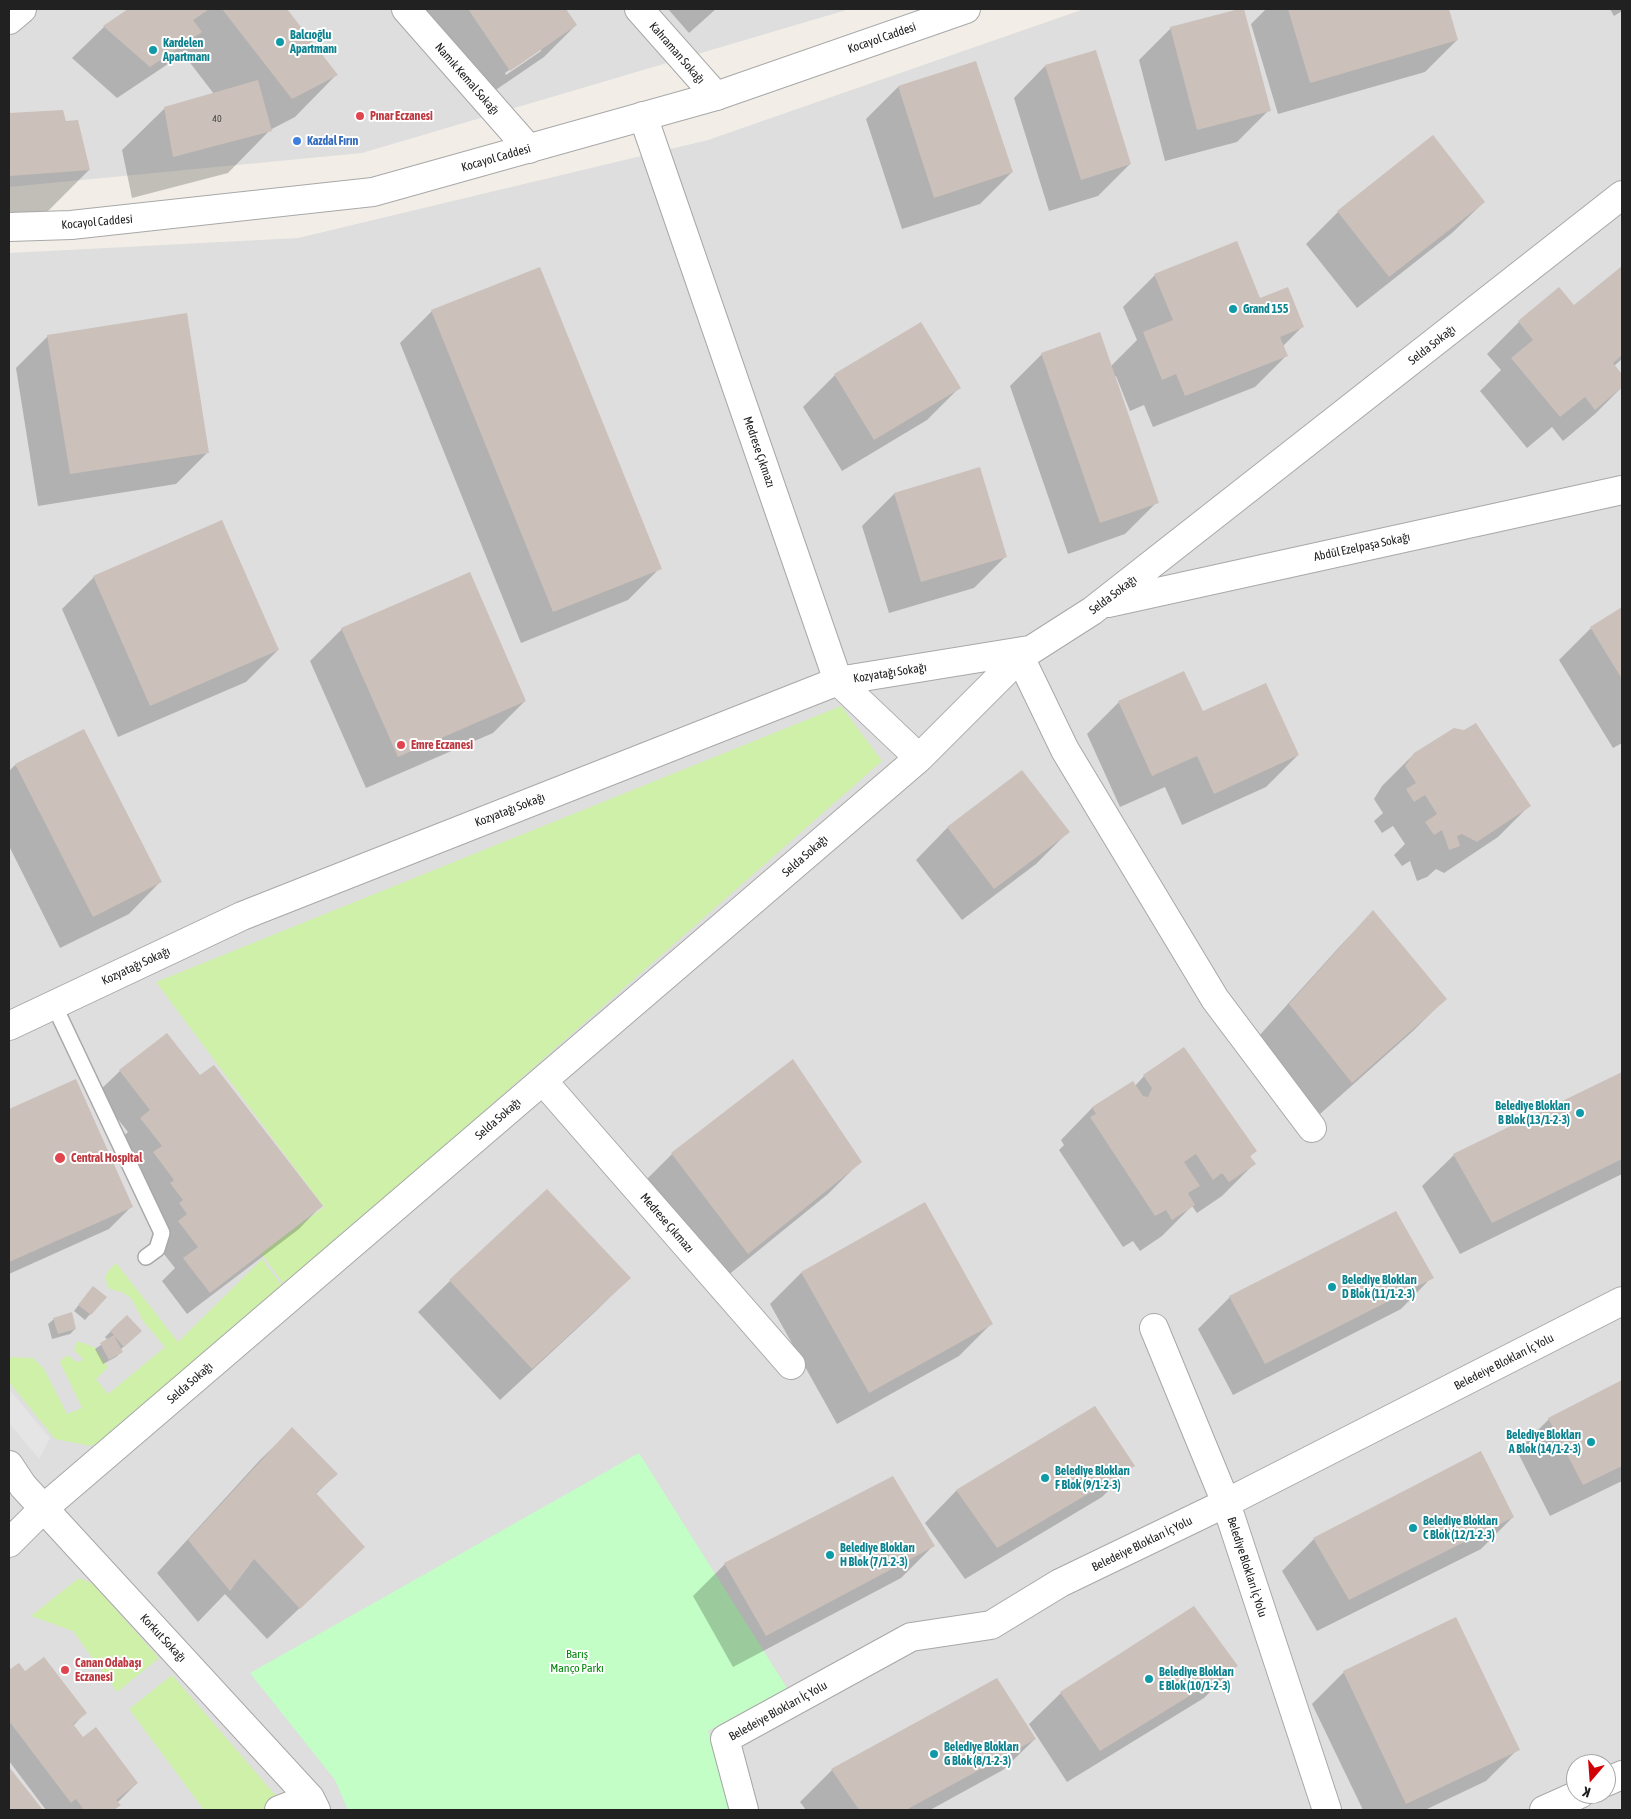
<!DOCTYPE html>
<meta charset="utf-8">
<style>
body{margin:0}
#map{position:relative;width:1631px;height:1819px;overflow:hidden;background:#f2eee7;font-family:"Asap Condensed",sans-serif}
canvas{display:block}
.frame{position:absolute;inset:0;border:10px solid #212121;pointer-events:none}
.north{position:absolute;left:1566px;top:1754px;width:50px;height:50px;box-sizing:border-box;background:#fff;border:1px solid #a6a6a6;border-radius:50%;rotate:198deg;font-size:14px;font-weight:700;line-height:20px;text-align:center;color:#212121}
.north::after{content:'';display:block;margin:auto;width:18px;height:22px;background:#d20005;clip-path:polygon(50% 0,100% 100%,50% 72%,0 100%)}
</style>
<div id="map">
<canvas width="1631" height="1819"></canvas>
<div class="frame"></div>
<div class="north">K</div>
</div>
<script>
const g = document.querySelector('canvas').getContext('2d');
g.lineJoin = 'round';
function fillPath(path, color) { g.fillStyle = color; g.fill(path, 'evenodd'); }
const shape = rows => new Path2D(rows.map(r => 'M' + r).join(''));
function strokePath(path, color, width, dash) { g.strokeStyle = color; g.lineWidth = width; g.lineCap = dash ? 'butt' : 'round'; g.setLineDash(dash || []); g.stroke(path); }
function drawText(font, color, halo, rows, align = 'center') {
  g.font = font + ' "Asap Condensed",sans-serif'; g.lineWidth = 4; g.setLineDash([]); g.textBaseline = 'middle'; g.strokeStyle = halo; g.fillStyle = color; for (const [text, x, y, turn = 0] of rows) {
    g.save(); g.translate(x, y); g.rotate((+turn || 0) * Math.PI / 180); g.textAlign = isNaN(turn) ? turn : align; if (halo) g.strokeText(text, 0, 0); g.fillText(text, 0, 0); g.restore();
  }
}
fillPath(shape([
 [9,9,850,9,362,153,9,187],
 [1084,9,1622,9,1622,1810,9,1810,9,253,298,238,708,140],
 [1576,1764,1606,1764,1606,1794,1576,1794]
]), '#dfdede');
fillPath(shape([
 [841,706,882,761,285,1286,261,1253,324,1207,156,982],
 [262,1259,283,1287,114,1434,91,1446,55,1439,9,1382,9,1357,33,1358,44,1369,67,1414,82,1408,60,1362,64,1357,69,1356,77,1362,84,1360,74,1350,77,1341,94,1347,108,1367,96,1379,108,1394,165,1347,143,1321,131,1298,122,1292,109,1289,105,1277,109,1270,116,1263,178,1342],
 [79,1578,93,1584,159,1658,117,1692,73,1631,31,1616],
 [172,1675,288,1810,204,1810,129,1709]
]), '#cef0a9');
fillPath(shape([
 [639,1453,787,1688,708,1731,732,1807,727,1810,348,1810,335,1780,250,1673]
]), '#c2fec5');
fillPath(shape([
 [9,1389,50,1438,39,1459,9,1423]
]), '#e5e5e5');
fillPath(shape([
 [130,9,285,9,336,75,295,117,270,130,228,173,132,198,122,150,164,109,214,94,181,51,168,64,117,98,72,58,104,27],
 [404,9,565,9,576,25,544,57,478,102],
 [541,48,541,51,506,75,505,73],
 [668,9,716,9,689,33],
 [1266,9,1448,9,1457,40,1425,72,1278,114,1251,24],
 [1610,9,1622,9,1622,11,1614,16],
 [1171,28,1269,110,1237,142,1165,161,1139,60],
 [975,62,1012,172,980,204,902,229,866,119,898,87],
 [1045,66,1130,164,1098,196,1049,211,1014,98],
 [62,112,65,122,89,170,47,212,9,214,9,115],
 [1484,202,1452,233,1357,308,1306,244,1338,212],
 [1622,267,1622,359,1614,366,1622,376,1622,387,1595,414,1563,441,1552,427,1527,448,1480,391,1501,370,1487,354,1519,322,1559,289,1574,307],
 [1155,275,1259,300,1302,327,1283,346,1287,355,1255,387,1153,427,1144,405,1130,411,1116,376,1114,377,1157,502,1125,534,1068,554,1010,386,1042,354,1110,367,1137,340,1123,307],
 [432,311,660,568,628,600,521,643,400,343],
 [48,336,208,452,176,484,38,506,16,368],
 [835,375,959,388,927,420,842,471,803,407],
 [979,469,1006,556,974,588,889,613,862,526,894,494],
 [94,577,278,650,246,682,118,737,62,609],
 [1622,608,1622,743,1613,748,1559,660,1591,628],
 [342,629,525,701,493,733,366,788,310,661],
 [1119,702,1202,713,1298,755,1266,787,1182,825,1165,787,1120,807,1087,734],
 [1414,754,1530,805,1498,837,1444,873,1436,869,1427,877,1417,881,1410,861,1402,866,1394,855,1405,844,1393,826,1382,833,1374,821,1383,813,1374,799,1382,786],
 [15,765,160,882,129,914,60,948,9,846,9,771],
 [1022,772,1068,832,1036,864,962,920,916,860,947,828],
 [1373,912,1445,999,1413,1031,1320,1114,1258,1037,1342,944],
 [1184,1048,1256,1151,1249,1157,1254,1164,1222,1196,1197,1213,1192,1206,1162,1236,1140,1251,1133,1241,1123,1247,1059,1150,1064,1145,1061,1140,1092,1108,1132,1082,1135,1086,1144,1076],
 [793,1061,860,1162,828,1194,716,1285,640,1186,672,1154],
 [120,1071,200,1077,321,1206,299,1229,187,1314,162,1281,175,1268,156,1244,164,1236,118,1141,128,1132,97,1093],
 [1622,1074,1622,1174,1460,1254,1422,1186,1454,1155],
 [75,1081,132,1206,109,1229,9,1274,9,1110],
 [801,1273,991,1324,959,1356,837,1424,770,1304],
 [1432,1277,1401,1309,1233,1395,1198,1329,1230,1297],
 [629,1278,597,1310,500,1400,418,1312,450,1281],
 [88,1293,105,1297,85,1320,74,1311],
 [127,1316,135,1336,120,1350,121,1352,116,1357,103,1364,95,1349,108,1340,105,1337],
 [54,1319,75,1329,70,1334,52,1339,48,1324],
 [1622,1381,1622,1481,1550,1516,1517,1451,1549,1419],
 [1095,1407,1134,1465,1102,1497,965,1579,925,1523,956,1491],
 [292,1429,336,1474,315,1495,364,1547,267,1639,225,1594,198,1622,157,1573,260,1460],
 [1513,1517,1481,1549,1317,1631,1282,1571,1314,1539],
 [933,1546,901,1578,733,1667,693,1596,725,1564],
 [18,1664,25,1673,85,1713,73,1726,82,1739,137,1783,117,1803,119,1805,114,1810,46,1810,9,1761,9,1671],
 [1236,1666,1204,1698,1067,1782,1029,1724,1061,1693],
 [1344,1672,1518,1749,1486,1781,1425,1810,1363,1810,1312,1704],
 [1035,1739,1003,1770,930,1810,806,1810,800,1802,832,1770],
 [9,1769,42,1810,9,1810]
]), '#0003');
fillPath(shape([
 [128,9,207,9,208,10,193,20,202,32,150,67,103,26],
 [222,9,287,9,338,75,292,99],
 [468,9,566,9,577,25,510,71],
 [1239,9,1244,9,1271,111,1197,130,1170,27],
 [1288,9,1449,9,1458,40,1310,83],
 [1096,50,1131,164,1081,180,1045,65],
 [976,61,1013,172,934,198,898,86],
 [258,80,272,131,173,157,164,107],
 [63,110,66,121,78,120,90,170,9,176,9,113],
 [1433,135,1485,202,1389,277,1337,211],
 [1237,241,1260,298,1288,287,1304,327,1280,337,1288,356,1185,396,1176,374,1162,380,1143,332,1173,320,1154,274],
 [1622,266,1622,355,1613,363,1622,374,1622,387,1595,410,1585,397,1560,417,1511,358,1533,340,1518,321,1559,287,1574,305],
 [540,267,662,569,553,612,431,310],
 [187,313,209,453,70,474,47,335],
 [921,322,961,388,874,440,834,374],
 [1100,332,1159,503,1100,523,1041,353],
 [980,467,1007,557,921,582,894,493],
 [222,520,279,650,150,706,93,576],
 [470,572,526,701,398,757,341,628],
 [1622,607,1622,679,1590,627],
 [1184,671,1203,711,1266,683,1299,755,1214,794,1197,756,1152,776,1118,701],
 [1476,723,1531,806,1477,842,1462,834,1457,836,1460,846,1449,850,1442,830,1434,835,1425,822,1437,814,1425,795,1414,802,1406,789,1416,783,1405,766,1414,753,1454,728,1464,730],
 [84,729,162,882,93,917,15,764],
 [1022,770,1070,832,994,889,947,827],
 [1373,910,1447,999,1352,1083,1289,1004],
 [167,1033,200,1075,214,1065,323,1206,210,1293,183,1258,198,1247,178,1221,187,1214,179,1203,183,1200,170,1183,174,1180,153,1152,162,1146,140,1118,150,1110,119,1070],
 [1184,1047,1257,1151,1250,1156,1256,1164,1229,1182,1222,1173,1213,1180,1196,1154,1184,1162,1200,1186,1188,1193,1195,1205,1172,1220,1166,1210,1155,1216,1090,1117,1096,1114,1092,1107,1133,1081,1143,1096,1148,1097,1152,1088,1143,1075],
 [793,1059,862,1162,748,1254,671,1153],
 [1622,1072,1622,1159,1492,1223,1453,1154],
 [76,1079,133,1207,9,1262,9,1109],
 [547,1189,631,1278,532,1369,449,1280],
 [925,1202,993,1324,869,1393,801,1272],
 [1396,1211,1434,1278,1265,1364,1229,1296],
 [93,1286,107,1297,91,1315,78,1305],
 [72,1312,76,1329,58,1334,53,1318],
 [127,1315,142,1331,124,1347,114,1336,123,1352,109,1360,100,1343,114,1335,110,1331],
 [1622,1380,1622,1466,1583,1485,1548,1418],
 [1095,1406,1135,1466,997,1548,956,1490],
 [292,1427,338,1474,316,1493,365,1547,300,1609,254,1559,230,1591,188,1540],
 [1481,1451,1514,1517,1349,1600,1313,1538],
 [893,1476,935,1546,766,1636,724,1563],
 [1194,1606,1238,1666,1100,1751,1060,1692],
 [1456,1617,1520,1750,1406,1804,1343,1671],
 [44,1657,87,1713,73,1724,83,1737,96,1727,138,1783,116,1800,121,1805,114,1810,84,1810,76,1799,71,1803,9,1721,9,1670,19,1663,25,1671],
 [997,1678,1036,1739,906,1810,859,1810,831,1769],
 [9,1767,43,1810,9,1810]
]), '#cbc0ba');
const service = shape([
 [54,1005,162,1233,157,1249,146,1257]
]);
const minor = shape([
 [406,9,529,149],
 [639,9,716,96],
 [643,116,838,681,919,758],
 [1108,603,1622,490],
 [1020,657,1065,750,1215,999,1312,1128],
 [9,1026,242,916,838,681,1029,650],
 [543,1081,791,1365],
 [1154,1328,1226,1503,1327,1810],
 [9,1465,23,1486,310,1798,316,1810],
 [9,1543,44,1508,919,758,1020,657,1092,611,1622,195],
 [1606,1782,1622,1775],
 [279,1810,310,1798],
 [744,1810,725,1739,911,1637,991,1625,1060,1583,1226,1503,1622,1301],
 [1544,1810,1580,1794]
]);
const tertiary = shape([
 [9,20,22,9],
 [9,227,71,225,373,192,716,96,966,9]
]);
strokePath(service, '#a8a8a8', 18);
strokePath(minor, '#a8a8a8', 30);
strokePath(tertiary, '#a8a8a8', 30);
strokePath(service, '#fff', 15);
strokePath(minor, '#fff', 28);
strokePath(tertiary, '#fff', 28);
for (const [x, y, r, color] of [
 [280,42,5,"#0f9aa8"],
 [153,50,5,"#0f9aa8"],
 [360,116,5,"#e0444e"],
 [297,141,5,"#3f7fe0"],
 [1233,309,5,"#0f9aa8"],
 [401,745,5,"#e0444e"],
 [1580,1113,5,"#0f9aa8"],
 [60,1158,6,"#e0444e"],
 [1332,1287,5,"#0f9aa8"],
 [1591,1442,5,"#0f9aa8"],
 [1045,1478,5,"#0f9aa8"],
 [1413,1528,5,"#0f9aa8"],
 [830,1555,5,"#0f9aa8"],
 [65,1670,5,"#e0444e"],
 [1149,1679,5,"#0f9aa8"],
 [934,1754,5,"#0f9aa8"]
]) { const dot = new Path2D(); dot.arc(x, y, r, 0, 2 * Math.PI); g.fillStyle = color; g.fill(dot); strokePath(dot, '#fff', 2); }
drawText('10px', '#4c4947', null, [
 ["40",217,119]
]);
drawText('bold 12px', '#0d838f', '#fff', [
 ["Balcıoğlu",290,35],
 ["Apartmanı",290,49],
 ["Kardelen",163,43],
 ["Apartmanı",163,57],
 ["Grand 155",1243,309],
 ["Belediye Blokları",1570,1106,"right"],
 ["B Blok (13/1-2-3)",1570,1120,"right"],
 ["Belediye Blokları",1342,1280],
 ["D Blok (11/1-2-3)",1342,1294],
 ["Belediye Blokları",1581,1435,"right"],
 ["A Blok (14/1-2-3)",1581,1449,"right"],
 ["Belediye Blokları",1055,1471],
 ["F Blok (9/1-2-3)",1055,1485],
 ["Belediye Blokları",1423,1521],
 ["C Blok (12/1-2-3)",1423,1535],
 ["Belediye Blokları",840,1548],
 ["H Blok (7/1-2-3)",840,1562],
 ["Belediye Blokları",1159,1672],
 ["E Blok (10/1-2-3)",1159,1686],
 ["Belediye Blokları",944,1747],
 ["G Blok (8/1-2-3)",944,1761]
], 'left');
drawText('12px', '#212121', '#fff', [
 ["Kocayol Caddesi",882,38,-19],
 ["Kahraman Sokağı",677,53,49],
 ["Namık Kemal Sokağı",467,79,49],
 ["Kocayol Caddesi",496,158,-16],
 ["Kocayol Caddesi",97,222,-5],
 ["Selda Sokağı",1432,345,-38],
 ["Medrese Çıkmazı",759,452,71],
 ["Abdül Ezelpaşa Sokağı",1362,547,-12],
 ["Selda Sokağı",1113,595,-37],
 ["Kozyatağı Sokağı",890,673,-9],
 ["Kozyatağı Sokağı",510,810,-21],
 ["Selda Sokağı",805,856,-41],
 ["Kozyatağı Sokağı",136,966,-25],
 ["Selda Sokağı",498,1119,-41],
 ["Medrese Çıkmazı",667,1223,49],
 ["Beledeiye Blokları İç Yolu",1504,1362,-27],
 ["Selda Sokağı",190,1383,-41],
 ["Beledeiye Blokları İç Yolu",1142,1544,-26],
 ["Belediye Blokları İç Yolu",1247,1567,72],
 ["Korkut Sokağı",163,1638,47],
 ["Beledeiye Blokları İç Yolu",778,1711,-29]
]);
drawText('bold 12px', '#be3a42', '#fff', [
 ["Pınar Eczanesi",370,116],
 ["Emre Eczanesi",411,745],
 ["Central Hospital",71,1158],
 ["Canan Odabaşı",75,1663],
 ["Eczanesi",75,1677]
], 'left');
drawText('bold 12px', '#366cbe', '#fff', [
 ["Kazdal Fırın",307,141]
], 'left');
drawText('12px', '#03860a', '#fff', [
 ["Barış",577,1654],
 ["Manço Parkı",577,1668]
]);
</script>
